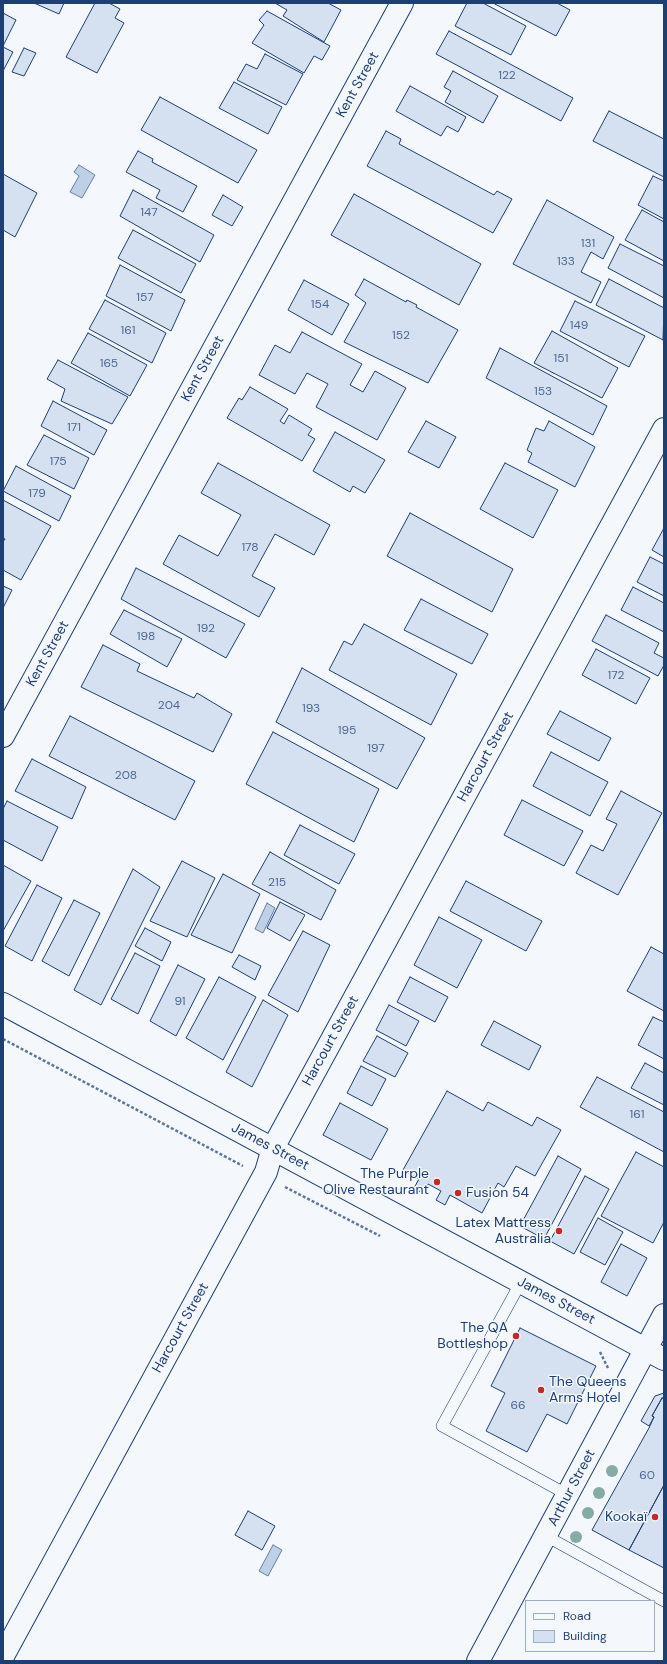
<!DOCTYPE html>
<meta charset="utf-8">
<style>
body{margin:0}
#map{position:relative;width:667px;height:1664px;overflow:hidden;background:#f4f7fb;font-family:"DM Sans",sans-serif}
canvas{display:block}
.frame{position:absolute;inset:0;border:4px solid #1d3f73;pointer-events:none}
.legend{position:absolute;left:525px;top:1600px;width:130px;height:52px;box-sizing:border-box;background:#f4f7fb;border:1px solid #9eadc5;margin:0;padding:5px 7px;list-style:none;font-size:12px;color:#1d3f73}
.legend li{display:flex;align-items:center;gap:8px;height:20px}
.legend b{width:20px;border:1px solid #9eadc5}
</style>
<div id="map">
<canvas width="667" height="1664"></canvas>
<div class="frame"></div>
<ul class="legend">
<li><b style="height:5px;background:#f4f7fb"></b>Road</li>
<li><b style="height:11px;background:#d5e0f0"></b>Building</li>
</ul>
</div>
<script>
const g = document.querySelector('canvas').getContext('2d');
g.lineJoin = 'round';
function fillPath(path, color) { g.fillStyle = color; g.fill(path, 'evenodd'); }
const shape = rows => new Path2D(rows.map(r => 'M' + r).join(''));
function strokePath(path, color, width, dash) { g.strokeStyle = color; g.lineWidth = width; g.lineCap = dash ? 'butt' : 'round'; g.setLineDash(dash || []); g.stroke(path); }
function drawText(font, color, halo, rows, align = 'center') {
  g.font = font + ' "DM Sans",sans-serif'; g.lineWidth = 3; g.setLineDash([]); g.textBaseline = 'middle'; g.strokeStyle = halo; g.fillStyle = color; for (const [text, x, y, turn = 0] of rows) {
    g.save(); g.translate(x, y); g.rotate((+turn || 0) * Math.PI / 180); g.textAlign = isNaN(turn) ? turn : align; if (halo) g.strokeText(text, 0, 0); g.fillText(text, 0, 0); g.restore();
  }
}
const water = shape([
 [79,165,95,175,82,198,70,192,79,176,74,172,79,165],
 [267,903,275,908,263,933,255,929,267,903],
 [273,1545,282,1550,268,1576,259,1571,273,1545]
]);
fillPath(water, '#bed0e5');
strokePath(water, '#687fa3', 1);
const building = shape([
 [34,3,64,3,59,14,34,3],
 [95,3,109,3,120,9,115,18,124,23,97,73,66,57,95,3],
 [275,3,328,3,341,10,324,42,283,16,287,10,275,3],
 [467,3,483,3,526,26,511,55,455,26,467,3],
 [493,3,557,3,570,10,556,36,493,3],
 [267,11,330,46,322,60,314,56,304,73,252,43,264,25,259,20,267,11],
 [3,13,16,20,3,46,3,13],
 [449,31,573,98,561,121,436,54,449,31],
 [3,47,13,52,3,71,3,47],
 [24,48,36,53,24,76,12,72,24,48],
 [265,54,303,74,286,105,237,80,246,64,257,69,265,54],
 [453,71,498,96,483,123,445,102,451,91,444,87,453,71],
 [234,82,282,107,268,134,219,108,234,82],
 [410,86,466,117,458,132,447,126,441,136,396,111,410,86],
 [160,97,257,150,238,183,141,130,160,97],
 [609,111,664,139,664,177,593,141,609,111],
 [386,131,401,139,399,144,494,195,497,191,512,199,493,233,367,166,386,131],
 [138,151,153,159,152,162,197,186,183,212,156,198,160,190,126,172,138,151],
 [3,174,37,193,15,237,3,230,3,174],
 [653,176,664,181,664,219,638,205,653,176],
 [133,190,214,235,200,262,120,216,133,190],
 [354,194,481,264,459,305,331,235,354,194],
 [223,195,243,207,232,226,212,215,223,195],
 [547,200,614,237,603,259,591,252,581,272,601,282,591,303,513,264,547,200],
 [642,210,664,222,664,261,625,240,642,210],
 [133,230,196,264,181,293,118,258,133,230],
 [620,244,664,266,664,298,608,268,620,244],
 [120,265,185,300,171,331,106,296,120,265],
 [364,279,406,302,407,300,417,305,416,307,458,330,428,383,344,342,366,303,355,295,364,279],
 [609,279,664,308,663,340,596,305,609,279],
 [304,280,349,304,332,335,288,310,304,280],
 [105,300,166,333,152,363,89,329,105,300],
 [575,301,645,336,629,367,560,331,575,301],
 [552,331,618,368,602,398,534,363,552,331],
 [302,332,362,364,350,385,363,392,375,371,406,388,377,440,316,407,328,384,307,373,295,394,259,375,275,345,290,353,302,332],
 [88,333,147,365,130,396,71,363,88,333],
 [500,348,607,406,593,435,486,378,500,348],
 [58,360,128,397,112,424,61,401,65,389,47,379,58,360],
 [250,387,288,409,280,421,284,424,289,415,312,429,308,435,315,439,302,461,227,418,239,398,242,400,250,387],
 [53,401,107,430,94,455,41,426,53,401],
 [426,421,456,437,439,468,408,452,426,421],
 [549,421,595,447,575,487,528,462,532,453,527,450,536,428,544,431,549,421],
 [335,432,385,460,365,493,353,486,350,492,313,471,335,432],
 [44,435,89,458,74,489,27,465,44,435],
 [218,463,330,525,314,555,275,534,252,576,275,588,259,617,163,564,179,535,218,556,241,515,201,493,218,463],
 [505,463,558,490,533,538,480,509,505,463],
 [16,466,71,496,59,521,3,491,16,466],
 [3,500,51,526,21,580,3,570,3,542,5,539,3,538,3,500],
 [410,513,513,569,492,612,387,556,410,513],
 [664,528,664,557,652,550,664,528],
 [650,557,664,564,664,596,637,582,650,557],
 [136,568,245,624,226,658,121,599,136,568],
 [3,586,12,590,3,608,3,586],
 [633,587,664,603,664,632,621,610,633,587],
 [421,599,488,634,472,664,404,630,421,599],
 [124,610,182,639,167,667,110,634,124,610],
 [606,615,659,643,654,653,664,658,664,665,658,676,592,641,606,615],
 [364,624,457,674,431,725,329,670,344,641,352,645,364,624],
 [103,645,140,664,137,671,194,698,197,693,232,714,213,752,81,687,103,645],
 [596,649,650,678,636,704,582,675,596,649],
 [302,668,425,738,397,789,276,722,302,668],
 [560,711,611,738,599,761,547,734,560,711],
 [70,716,195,781,175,820,49,756,70,716],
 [273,732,379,789,354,842,246,784,273,732],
 [551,752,608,782,590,816,533,786,551,752],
 [32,759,86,787,72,819,15,791,32,759],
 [621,791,662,813,618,895,576,873,591,845,603,851,617,824,606,819,621,791],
 [522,800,583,831,564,866,504,835,522,800],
 [7,801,58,827,42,861,3,840,3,809,7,801],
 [300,825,355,854,339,884,284,855,300,825],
 [270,852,336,890,321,920,252,884,270,852],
 [182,861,215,878,187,937,150,921,182,861],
 [3,865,31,881,3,931,3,865],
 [133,869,160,887,101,1005,74,990,133,869],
 [223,874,260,894,232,953,191,935,223,874],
 [466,881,542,921,526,951,450,911,466,881],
 [37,885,62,898,32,961,5,946,37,885],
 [74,900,100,913,69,976,42,961,74,900],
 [280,902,305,915,290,941,267,928,280,902],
 [439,917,482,940,457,988,414,965,439,917],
 [145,928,171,942,162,961,135,946,145,928],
 [303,931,330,945,298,1012,268,995,303,931],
 [651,947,664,954,664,1011,627,991,651,947],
 [135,953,160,966,138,1014,111,999,135,953],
 [239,955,261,966,255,980,232,967,239,955],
 [178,965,205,979,176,1036,150,1021,178,965],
 [219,977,256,997,223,1060,186,1038,219,977],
 [410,977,448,997,435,1022,397,1002,410,977],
 [263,1000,288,1015,252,1087,226,1072,263,1000],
 [389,1005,419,1021,406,1046,376,1030,389,1005],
 [653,1017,664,1022,664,1059,638,1045,653,1017],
 [494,1021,541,1046,529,1070,481,1045,494,1021],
 [377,1036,408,1053,395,1077,363,1061,377,1036],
 [645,1063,664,1073,664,1105,631,1088,645,1063],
 [361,1066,386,1079,372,1106,347,1093,361,1066],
 [597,1077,664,1112,664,1152,580,1107,597,1077],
 [447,1091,483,1111,488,1102,532,1126,537,1117,561,1130,535,1176,516,1166,504,1187,498,1183,482,1213,450,1195,445,1205,436,1200,441,1191,428,1184,422,1193,414,1188,419,1179,403,1170,447,1091],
 [340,1103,388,1129,371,1160,323,1135,340,1103],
 [636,1152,664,1167,664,1222,653,1243,601,1216,636,1152],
 [558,1156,581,1169,544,1239,520,1226,558,1156],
 [585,1176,609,1189,574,1254,550,1241,585,1176],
 [598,1218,623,1232,605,1265,580,1252,598,1218],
 [621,1244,647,1258,627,1296,601,1282,621,1244],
 [520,1328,596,1366,567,1424,547,1414,527,1452,486,1431,505,1393,491,1386,520,1328],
 [664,1393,664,1399,662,1398,652,1416,654,1417,649,1426,641,1421,655,1396,664,1393],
 [662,1398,664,1399,664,1485,629,1550,592,1530,649,1428,654,1417,652,1416,662,1398],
 [664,1485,664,1568,629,1550,664,1485],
 [248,1511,275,1526,262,1550,235,1535,248,1511]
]);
fillPath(building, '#d5e0f0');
strokePath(building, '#1d3f73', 1);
const lane = shape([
 [521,1282,442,1426,568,1495],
 [546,1536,664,1601]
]);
const street = shape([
 [3,1656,266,1172,273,1148,664,429],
 [478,1661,664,1315]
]);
const secondary = shape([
 [3,736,402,3],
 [3,1004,664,1359]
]);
strokePath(lane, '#1d3f73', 12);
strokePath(street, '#1d3f73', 24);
strokePath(secondary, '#1d3f73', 24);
strokePath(shape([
 [3,1039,243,1166],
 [285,1187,380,1236],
 [600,1352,608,1368]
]), '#5e769c', 2.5, [3, 2]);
strokePath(lane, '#f4f7fb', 11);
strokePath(street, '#f4f7fb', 22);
strokePath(secondary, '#f4f7fb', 22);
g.fillStyle = '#86aba6';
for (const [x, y] of [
 [612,1471],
 [599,1493],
 [588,1513],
 [576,1537]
]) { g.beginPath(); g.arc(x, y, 6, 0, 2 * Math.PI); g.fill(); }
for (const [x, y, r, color] of [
 [437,1182,4,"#c62828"],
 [458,1193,4,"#c62828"],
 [559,1231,4,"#c62828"],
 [516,1336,4,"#c62828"],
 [541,1390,4,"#c62828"],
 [655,1517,4,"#c62828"]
]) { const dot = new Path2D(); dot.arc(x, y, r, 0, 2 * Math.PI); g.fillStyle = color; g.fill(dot); strokePath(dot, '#f4f7fb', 1.5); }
drawText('12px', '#4b6792', null, [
 ["122",507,76],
 ["147",149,213],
 ["131",588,244],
 ["133",566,262],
 ["157",145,298],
 ["154",320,305],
 ["149",579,326],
 ["161",128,331],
 ["152",401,336],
 ["151",561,359],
 ["165",109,364],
 ["153",543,392],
 ["171",74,428],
 ["175",58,462],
 ["179",37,494],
 ["178",250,548],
 ["192",206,629],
 ["198",146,637],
 ["172",616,676],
 ["204",169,706],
 ["193",311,709],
 ["195",347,731],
 ["197",376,749],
 ["208",126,776],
 ["215",277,883],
 ["91",180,1002],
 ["161",637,1115],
 ["66",518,1406],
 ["60",647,1476]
]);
drawText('14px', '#1d3f73', '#f4f7fb', [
 ["Kent Street",358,85,-61],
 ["Kent Street",203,369,-61],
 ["Kent Street",48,654,-61],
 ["Harcourt Street",486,757,-61],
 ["Harcourt Street",331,1041,-61],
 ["James Street",270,1147,28],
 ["James Street",556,1301,28],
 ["Harcourt Street",181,1328,-61],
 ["Arthur Street",572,1488,-62]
]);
drawText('14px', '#1d3f73', '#f4f7fb', [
 ["The Purple",429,1174],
 ["Olive Restaurant",429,1190],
 ["Fusion 54",466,1193,"left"],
 ["Latex Mattress",551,1223],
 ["Australia",551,1239],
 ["The QA",508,1328],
 ["Bottleshop",508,1344],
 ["The Queens",549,1382,"left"],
 ["Arms Hotel",549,1398,"left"],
 ["Kookaï",647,1517]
], 'right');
</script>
